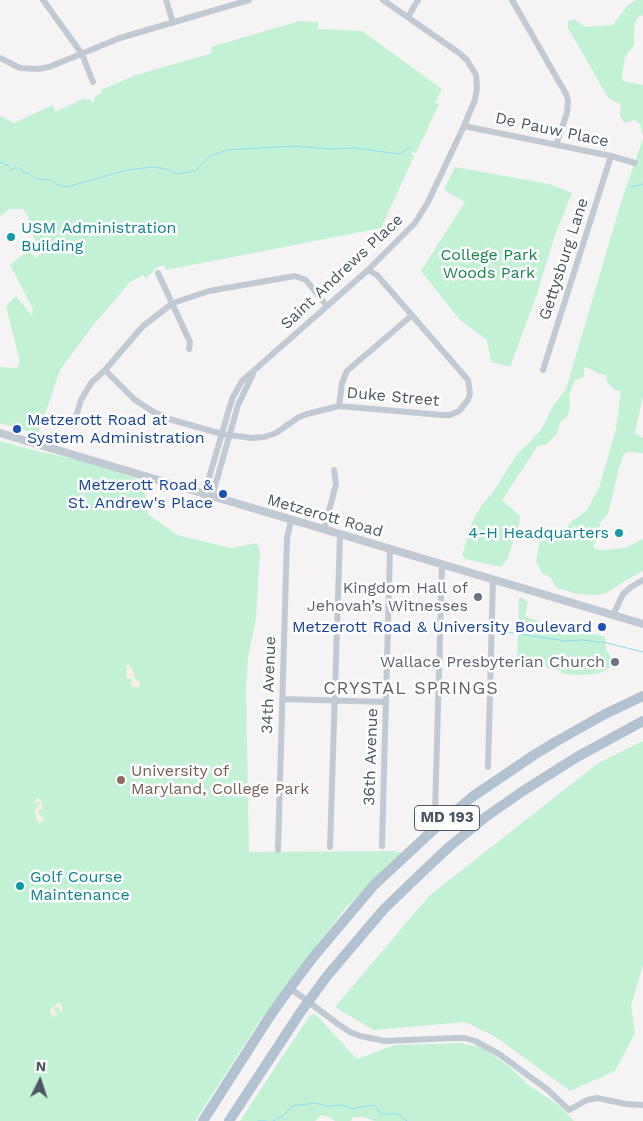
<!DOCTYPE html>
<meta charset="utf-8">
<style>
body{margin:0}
#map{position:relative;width:643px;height:1121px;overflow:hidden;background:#f5f3f3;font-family:"Work Sans",sans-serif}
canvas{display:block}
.north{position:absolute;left:15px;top:1056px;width:50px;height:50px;-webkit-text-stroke:4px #fff;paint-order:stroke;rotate:4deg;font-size:14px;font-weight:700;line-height:20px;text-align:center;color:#4a5661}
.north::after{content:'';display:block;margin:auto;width:18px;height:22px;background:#4a5661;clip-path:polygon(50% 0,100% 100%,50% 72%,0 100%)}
</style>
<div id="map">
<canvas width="643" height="1121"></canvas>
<div class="north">N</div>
</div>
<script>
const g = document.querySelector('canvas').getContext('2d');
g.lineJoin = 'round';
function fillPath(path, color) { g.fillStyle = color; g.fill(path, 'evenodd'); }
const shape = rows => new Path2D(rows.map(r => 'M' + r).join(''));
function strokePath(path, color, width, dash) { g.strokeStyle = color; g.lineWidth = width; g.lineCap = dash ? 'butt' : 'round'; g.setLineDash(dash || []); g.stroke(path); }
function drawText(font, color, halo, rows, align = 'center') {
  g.font = font + ' "Work Sans",sans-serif'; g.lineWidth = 5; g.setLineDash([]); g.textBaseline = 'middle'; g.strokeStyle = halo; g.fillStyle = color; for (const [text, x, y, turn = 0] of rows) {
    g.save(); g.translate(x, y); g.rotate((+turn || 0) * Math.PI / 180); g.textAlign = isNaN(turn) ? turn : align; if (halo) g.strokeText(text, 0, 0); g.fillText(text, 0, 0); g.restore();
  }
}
fillPath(shape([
 [636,0,643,0,643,15,637,18,634,29,634,45,625,57,622,75,623,81,643,85,643,135,640,124,635,120,624,123,620,116,621,104,609,99,568,28,568,21,574,19,585,27,613,25,628,5],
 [299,21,318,22,318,29,362,31,442,89,435,103,439,104,416,153,412,151,411,154,414,156,381,228,166,270,164,265,158,267,154,269,154,272,151,273,146,279,144,275,130,282,91,328,60,370,38,435,0,423,0,367,17,368,20,361,6,306,16,296,32,316,33,309,10,265,28,250,36,258,41,254,34,238,28,217,23,209,10,209,0,216,0,116,14,123,53,105,55,112,85,98,86,100,90,99,92,103,95,101,94,97,102,93,101,90,136,75,212,53,211,47],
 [643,139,643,396,635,433,643,438,643,453,627,452,623,455,618,472,608,514,600,523,600,535,593,547,595,549,606,550,625,548,643,539,643,571,628,579,606,593,595,595,577,594,557,588,551,578,542,573,536,561,540,541,557,539,572,521,587,510,599,488,616,429,621,391,615,390,607,382,606,375,597,373,586,367,584,369,584,377,575,380,569,394,570,408,567,417,561,421,556,436,553,437,547,444,538,446,502,500,520,516,519,525,507,560,501,567,465,559,462,555,471,525,480,507,493,492,517,454,528,444,541,430,553,406,566,389,623,196],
 [455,167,549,184,572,193,554,238,537,294,510,367,491,362,487,340,460,320,421,271,465,202,444,190],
 [0,441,32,450,91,463,137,479,138,482,144,484,148,514,177,535,231,548,257,543,260,552,256,618,248,657,246,692,249,852,393,851,403,853,343,911,261,1019,195,1121,0,1121],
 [520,597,528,602,525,617,551,625,552,627,565,635,579,632,582,634,595,634,605,637,606,650,608,651,610,655,611,662,609,668,601,673,583,675,564,674,559,670,547,668,534,657,523,664,517,664,519,599],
 [643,741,643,965,631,1006,635,1033,615,1071,570,1091,496,1037,465,1022,373,1030,335,1007,429,896,597,764],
 [314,1014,319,1018,357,1059,395,1045,461,1043,483,1048,511,1068,527,1084,558,1105,574,1121,374,1121,364,1117,353,1117,351,1121,335,1121,327,1116,321,1115,315,1121,240,1121,290,1045,310,1016]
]), '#c3f1d5');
fillPath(shape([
 [129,664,134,672,135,679,140,682,140,686,137,687,132,687,131,684,132,678,129,679,127,678,126,666],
 [36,798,38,798,42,802,42,809,38,811,39,815,44,818,42,823,38,822,36,817,35,811,40,803,38,801,36,804,35,803],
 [59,1002,62,1005,62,1011,60,1012,58,1007,54,1008,57,1015,53,1017,50,1012,50,1009]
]), '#f5f0e5');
strokePath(shape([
 [0,162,7,165,12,170,14,168,20,168,24,173,29,173,36,179,51,180,58,185,67,187,127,170,152,167,167,169,177,174,195,171,210,156,227,150,293,146,332,149,355,148,399,154,411,147],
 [631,187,643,184],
 [507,632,565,641,583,640,607,643,643,652],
 [258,1121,266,1121],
 [273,1121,283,1116,292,1106,316,1103,327,1106,343,1105,352,1109,371,1105,375,1106,381,1114,398,1114,407,1121]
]), '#90daee', 1);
strokePath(shape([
 [43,0,82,54,93,82],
 [166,0,173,23],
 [512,0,566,94,568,100,567,113,556,145],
 [408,17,418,0],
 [0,58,20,68,38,69,49,67,120,38,249,0],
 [464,126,611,156,635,163],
 [158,273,190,342,189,349],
 [105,370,135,400,152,411,169,419,222,434,252,438,264,437,276,433,299,417,307,414,339,406,442,415,450,415,459,411,468,400,470,393,468,380,377,275,368,270],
 [543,370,611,156],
 [339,406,342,383,347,371,411,316],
 [74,423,81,400,91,383,105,370,143,326,173,303,209,291,295,276,306,280,326,305],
 [204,495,229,409,233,397,242,381,368,270,415,223,428,202,464,126,475,100,477,88,476,75,467,60,459,53,383,0],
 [212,497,238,405,253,374],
 [324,530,336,484,334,470],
 [613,615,623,594,631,587,643,580],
 [282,699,386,702],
 [488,767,493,579],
 [435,812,442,565],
 [382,846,390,549],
 [330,847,340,535],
 [278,850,287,538,291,521],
 [290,988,338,1024,350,1032,360,1036,385,1041,454,1038,465,1038,475,1041,499,1054,548,1090,569,1110,587,1100,597,1098,626,1104,643,1105]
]), '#c1cad2', 6);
strokePath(shape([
 [0,433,643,624]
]), '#c1cad2', 8);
strokePath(shape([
 [203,1121,270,1016,290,988,315,955,374,885,431,832,472,797,534,755,557,741,605,714,643,696],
 [229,1121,300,1013,327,976,384,909,414,880,449,847,487,816,523,791,577,757,643,721]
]), '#b3c2d1', 10);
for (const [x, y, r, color] of [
 [11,237,5,"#0f9aa8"],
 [17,429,5,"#1a4fb4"],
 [223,494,5,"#1a4fb4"],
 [619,533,5,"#0f9aa8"],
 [478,597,5,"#6b7280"],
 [602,627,5,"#1a4fb4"],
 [615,662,5,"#6b7280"],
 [121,780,5,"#8d6e63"],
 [20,886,5,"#0f9aa8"]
]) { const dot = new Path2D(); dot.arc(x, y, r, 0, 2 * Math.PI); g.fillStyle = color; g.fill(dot); strokePath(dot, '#fff', 2); }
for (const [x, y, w] of [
 [447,818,65]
]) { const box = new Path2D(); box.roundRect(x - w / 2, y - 12.5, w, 25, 4); g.fillStyle = '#fff'; g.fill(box); strokePath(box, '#4a5661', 1); }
drawText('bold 15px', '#4a5661', null, [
 ["MD 193",447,818]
]);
drawText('16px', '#4a5661', '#fff', [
 ["De Pauw Place",552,130,12],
 ["Gettysburg Lane",564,259,-72],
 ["Saint Andrews Place",342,272,-43],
 ["Duke Street",393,397,5],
 ["Metzerott Road",325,516,16],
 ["34th Avenue",269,685,-88],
 ["36th Avenue",371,757,-88]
]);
drawText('16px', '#0d838f', '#fff', [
 ["USM Administration",21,228],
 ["Building",21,246],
 ["4-H Headquarters",609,533,"right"],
 ["Golf Course",30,877],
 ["Maintenance",30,895]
], 'left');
drawText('16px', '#17864f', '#fff', [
 ["College Park",489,255],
 ["Woods Park",489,273]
]);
drawText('16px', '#164399', '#fff', [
 ["Metzerott Road at",27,420,"left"],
 ["System Administration",27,438,"left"],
 ["Metzerott Road &",213,485],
 ["St. Andrew's Place",213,503],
 ["Metzerott Road & University Boulevard",592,627]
], 'right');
drawText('16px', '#5b616d', '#fff', [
 ["Kingdom Hall of",468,588],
 ["Jehovah’s Witnesses",468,606],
 ["Wallace Presbyterian Church",605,662]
], 'right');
drawText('16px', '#785e54', '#fff', [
 ["University of",131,771],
 ["Maryland, College Park",131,789]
], 'left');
g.letterSpacing = '1px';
drawText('18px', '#5f6368', '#fff', [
 ["CRYSTAL SPRINGS",411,689]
]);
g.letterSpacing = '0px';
</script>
